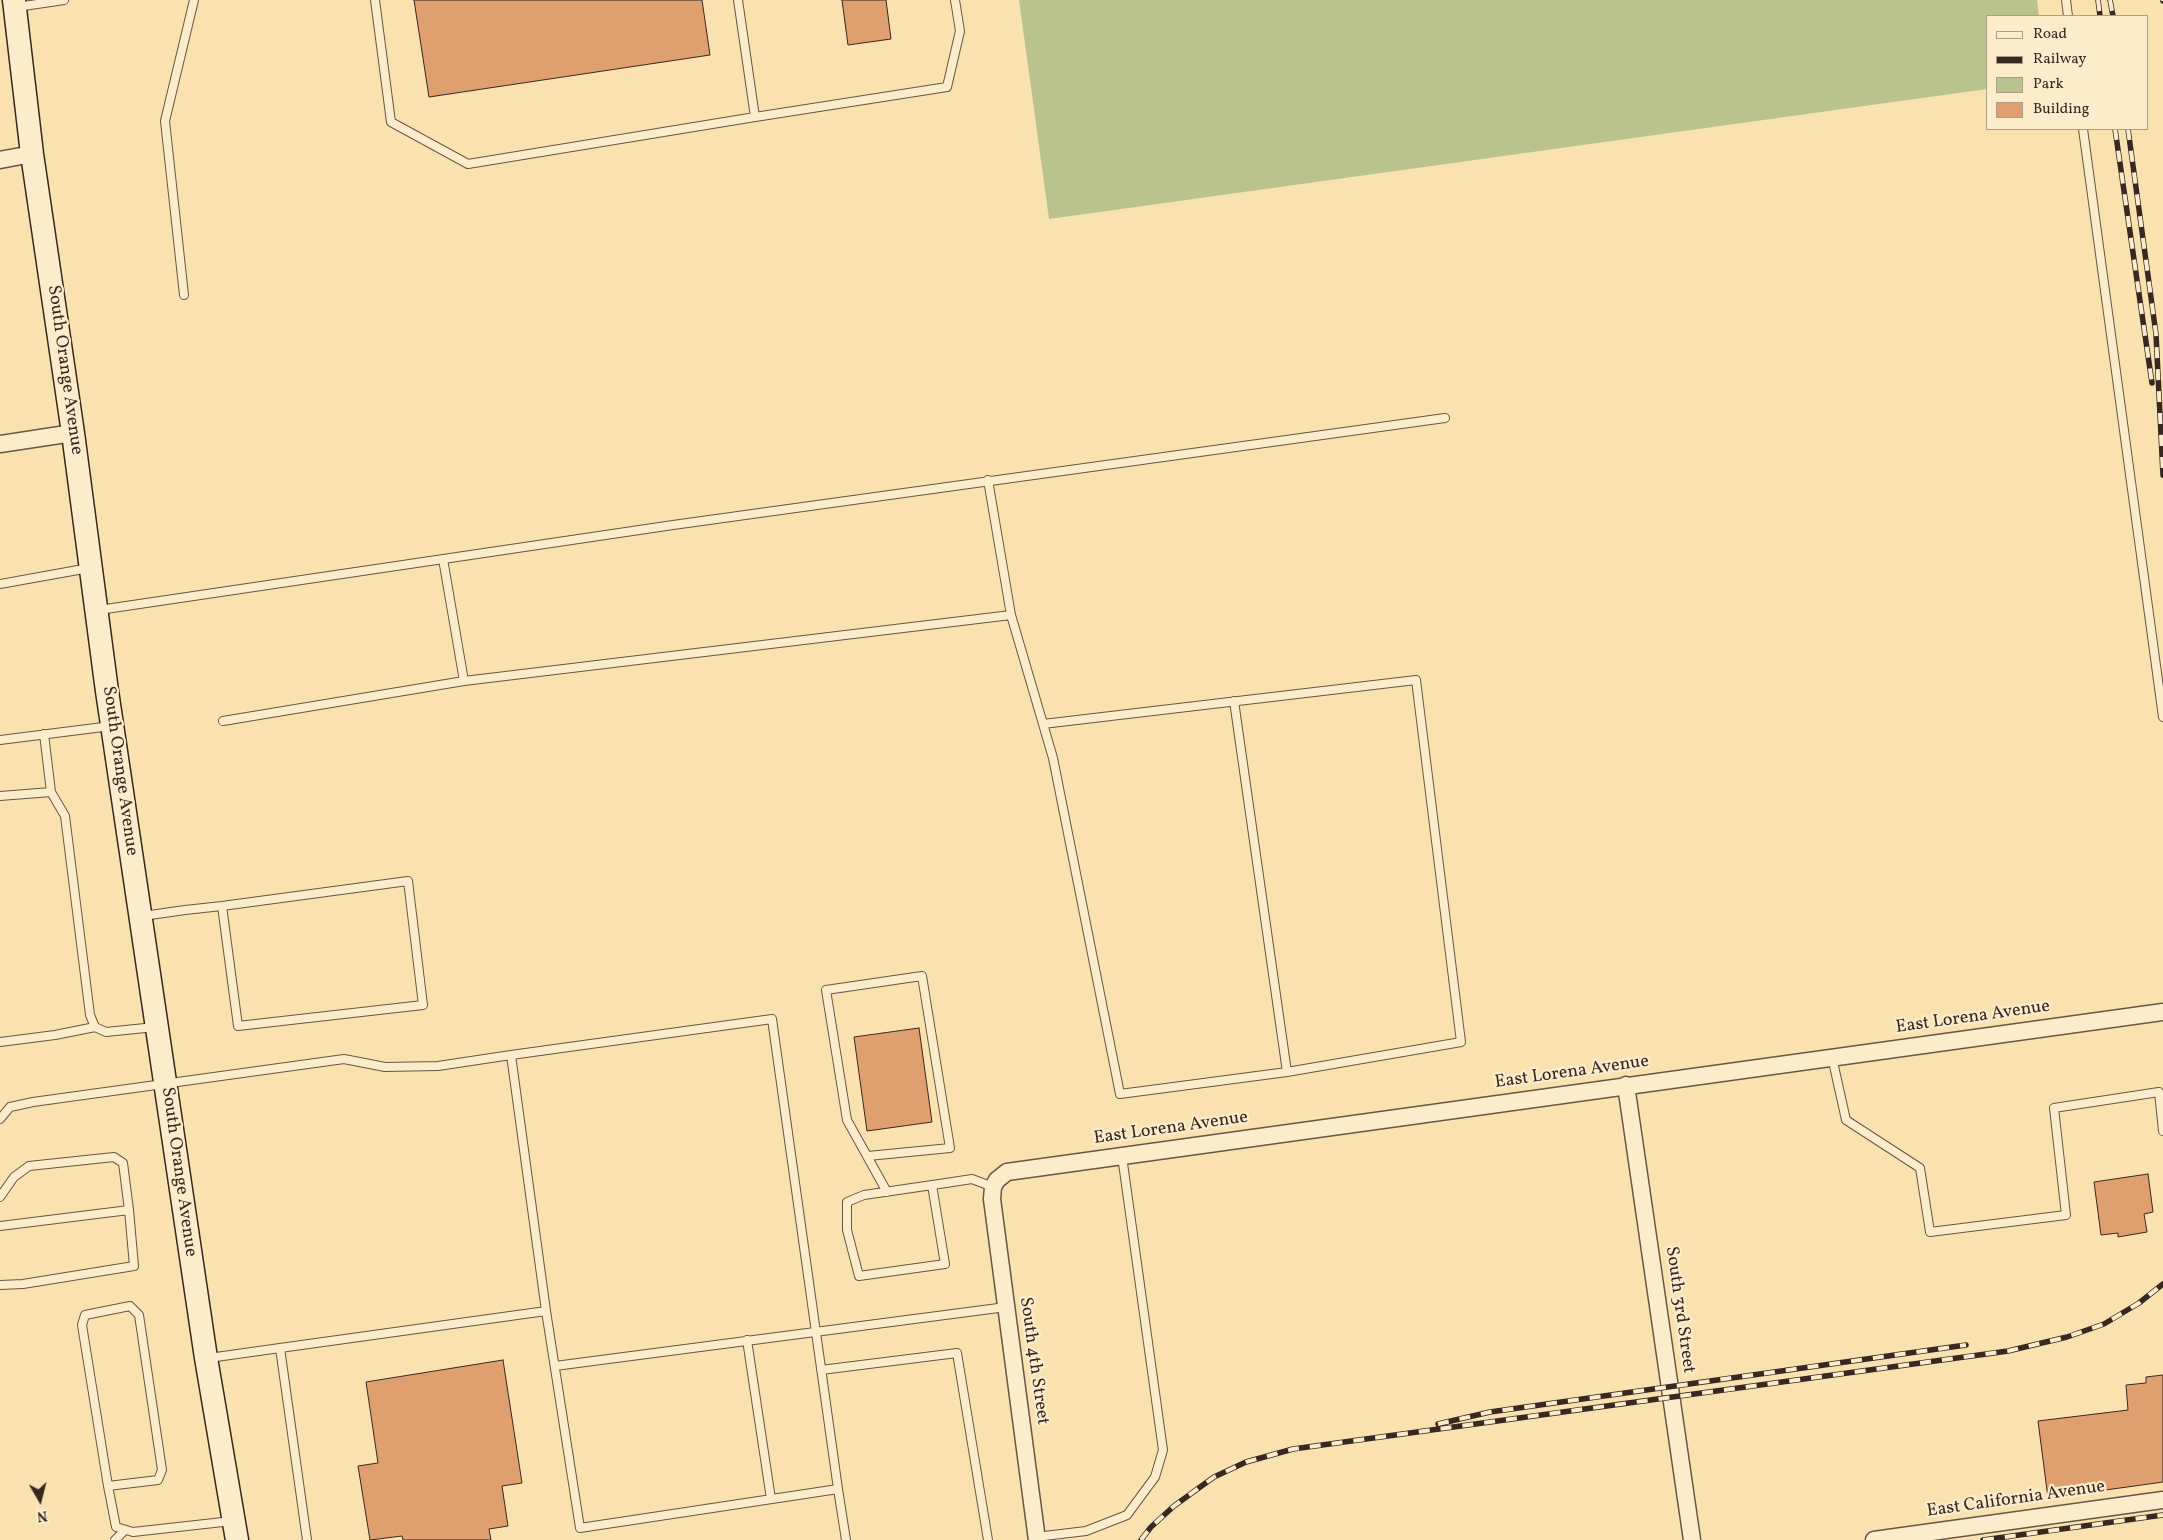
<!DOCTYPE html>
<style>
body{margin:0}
#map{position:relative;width:2163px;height:1540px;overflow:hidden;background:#fae1b0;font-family:Vollkorn,serif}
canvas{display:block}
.legend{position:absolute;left:1986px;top:15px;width:162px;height:115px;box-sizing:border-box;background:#fceccc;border:1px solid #ad9e88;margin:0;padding:6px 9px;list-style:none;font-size:15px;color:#372821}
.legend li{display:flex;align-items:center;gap:10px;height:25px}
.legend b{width:25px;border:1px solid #ad9e88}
.north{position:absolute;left:15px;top:1475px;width:50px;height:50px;-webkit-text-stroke:4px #fceccc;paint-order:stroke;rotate:172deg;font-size:14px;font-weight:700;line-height:20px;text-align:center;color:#372821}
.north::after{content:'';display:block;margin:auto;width:18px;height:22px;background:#372821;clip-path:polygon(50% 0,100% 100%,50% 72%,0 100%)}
</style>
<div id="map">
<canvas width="2163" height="1540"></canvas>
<ul class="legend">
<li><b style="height:6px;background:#fceccc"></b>Road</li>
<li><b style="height:6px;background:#372821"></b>Railway</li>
<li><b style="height:14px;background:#bac38e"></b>Park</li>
<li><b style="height:14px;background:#e09f6f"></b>Building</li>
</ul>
<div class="north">N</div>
</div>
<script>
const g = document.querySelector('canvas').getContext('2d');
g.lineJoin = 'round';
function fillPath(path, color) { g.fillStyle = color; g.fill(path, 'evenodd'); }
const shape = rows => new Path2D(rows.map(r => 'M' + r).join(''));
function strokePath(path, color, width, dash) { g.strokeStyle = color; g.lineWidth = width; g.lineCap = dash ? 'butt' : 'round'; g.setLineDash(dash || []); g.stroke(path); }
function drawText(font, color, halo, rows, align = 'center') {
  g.font = font + ' Vollkorn,serif'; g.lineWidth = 4.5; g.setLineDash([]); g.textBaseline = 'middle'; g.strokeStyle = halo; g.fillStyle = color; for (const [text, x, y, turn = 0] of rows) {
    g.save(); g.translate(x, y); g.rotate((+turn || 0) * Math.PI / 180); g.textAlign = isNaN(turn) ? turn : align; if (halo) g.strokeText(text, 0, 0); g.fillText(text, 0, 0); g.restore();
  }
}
fillPath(shape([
 [1019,0,2037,0,2039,16,1987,16,1987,89,1049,219]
]), '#bac38e');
const building = shape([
 [414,0,702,0,710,55,429,97,414,0],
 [842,0,886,0,891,39,848,45,842,0],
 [919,1028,932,1122,867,1131,854,1037,919,1028],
 [2148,1174,2153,1212,2144,1214,2147,1232,2118,1237,2118,1233,2101,1235,2094,1182,2148,1174],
 [503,1360,522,1483,502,1486,508,1526,489,1529,491,1540,403,1540,402,1536,370,1540,358,1466,378,1463,366,1382,503,1360],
 [2163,1375,2163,1482,2048,1498,2038,1421,2128,1410,2126,1385,2146,1383,2146,1377,2163,1375]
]);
fillPath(building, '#e09f6f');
strokePath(building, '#372821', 1);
const lane = shape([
 [375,0,391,122,468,164,755,117,738,0],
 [2066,0,2068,16],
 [17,7,64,0],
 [755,117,947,87,960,31,955,0],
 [2083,129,2163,717],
 [184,295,165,121,194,0],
 [443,559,464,681,1011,615,988,480],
 [0,584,89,568],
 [99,610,673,525,1445,418],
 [1011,615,1053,758,1120,1094,1287,1072,1461,1042,1416,680,1043,724],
 [1234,701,1287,1072],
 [223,721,464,681],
 [0,740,111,726],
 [51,792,65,816,90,1015,95,1027,106,1032,155,1027],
 [0,796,51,792,44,734],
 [143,916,185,910,222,906,408,881,423,1005,238,1026,222,906],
 [0,1042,55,1035,95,1027],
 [511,1055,772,1019,838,1489,580,1528,546,1311],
 [1832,1057,1846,1120,1920,1168,1930,1232,2066,1215,2054,1108,2159,1092,2163,1131],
 [0,1119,10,1107,33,1102,344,1059,385,1067,438,1066,511,1055,546,1311,280,1348],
 [868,1156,950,1148,922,976,826,990,847,1120,887,1192],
 [932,1185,945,1264,859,1276,847,1230,847,1202,864,1195,946,1183,972,1179,993,1187],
 [0,1197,14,1177,29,1166,114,1157,123,1163,129,1210,134,1266,23,1284,0,1285],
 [0,1226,129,1210],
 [747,1340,771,1499],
 [209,1358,280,1348,307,1540],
 [555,1366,1006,1307],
 [821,1370,957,1353,988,1540],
 [108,1486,158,1480,162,1470,139,1315,130,1306,85,1315,82,1325,108,1486,110,1496,116,1527,133,1532,232,1521],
 [838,1489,846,1540],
 [1036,1537,1086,1531,1127,1515,1155,1477,1163,1450,1122,1156],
 [115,1540,125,1530]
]);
const street = shape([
 [0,160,32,154],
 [0,444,73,433],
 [1626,1085,1692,1540],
 [1037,1540,992,1199,993,1187,997,1180,1007,1172,2163,1012],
 [1874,1540,2163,1500]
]);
const secondary = shape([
 [14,0,32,154,73,433,107,691,206,1358,237,1540]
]);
strokePath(lane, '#685645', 10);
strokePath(street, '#685645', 19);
strokePath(secondary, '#372821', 25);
strokePath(lane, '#fceccc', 8);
strokePath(street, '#fceccc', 16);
strokePath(secondary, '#fceccc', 22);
const rail = shape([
 [2098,0,2100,16],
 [2110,0,2113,16],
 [2163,0,2163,1],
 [2115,129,2152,383],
 [2128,129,2156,334,2163,475],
 [1438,1424,1490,1412,1966,1345],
 [1141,1540,1151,1527,1174,1506,1214,1477,1246,1462,1293,1449,2008,1351,2067,1337,2104,1324,2139,1303,2163,1284],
 [1983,1540,2163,1515]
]);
strokePath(rail, '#372821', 5.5);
strokePath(rail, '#fceccc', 4, [11]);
drawText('18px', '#372821', '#fceccc', [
 ["South Orange Avenue",64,370,82],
 ["South Orange Avenue",119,771,82],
 ["East Lorena Avenue",1973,1018,-8],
 ["East Lorena Avenue",1572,1073,-8],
 ["East Lorena Avenue",1171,1129,-8],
 ["South Orange Avenue",178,1172,82],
 ["South 3rd Street",1679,1310,82],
 ["South 4th Street",1033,1361,82],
 ["East California Avenue",2016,1500,-8]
]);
</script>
